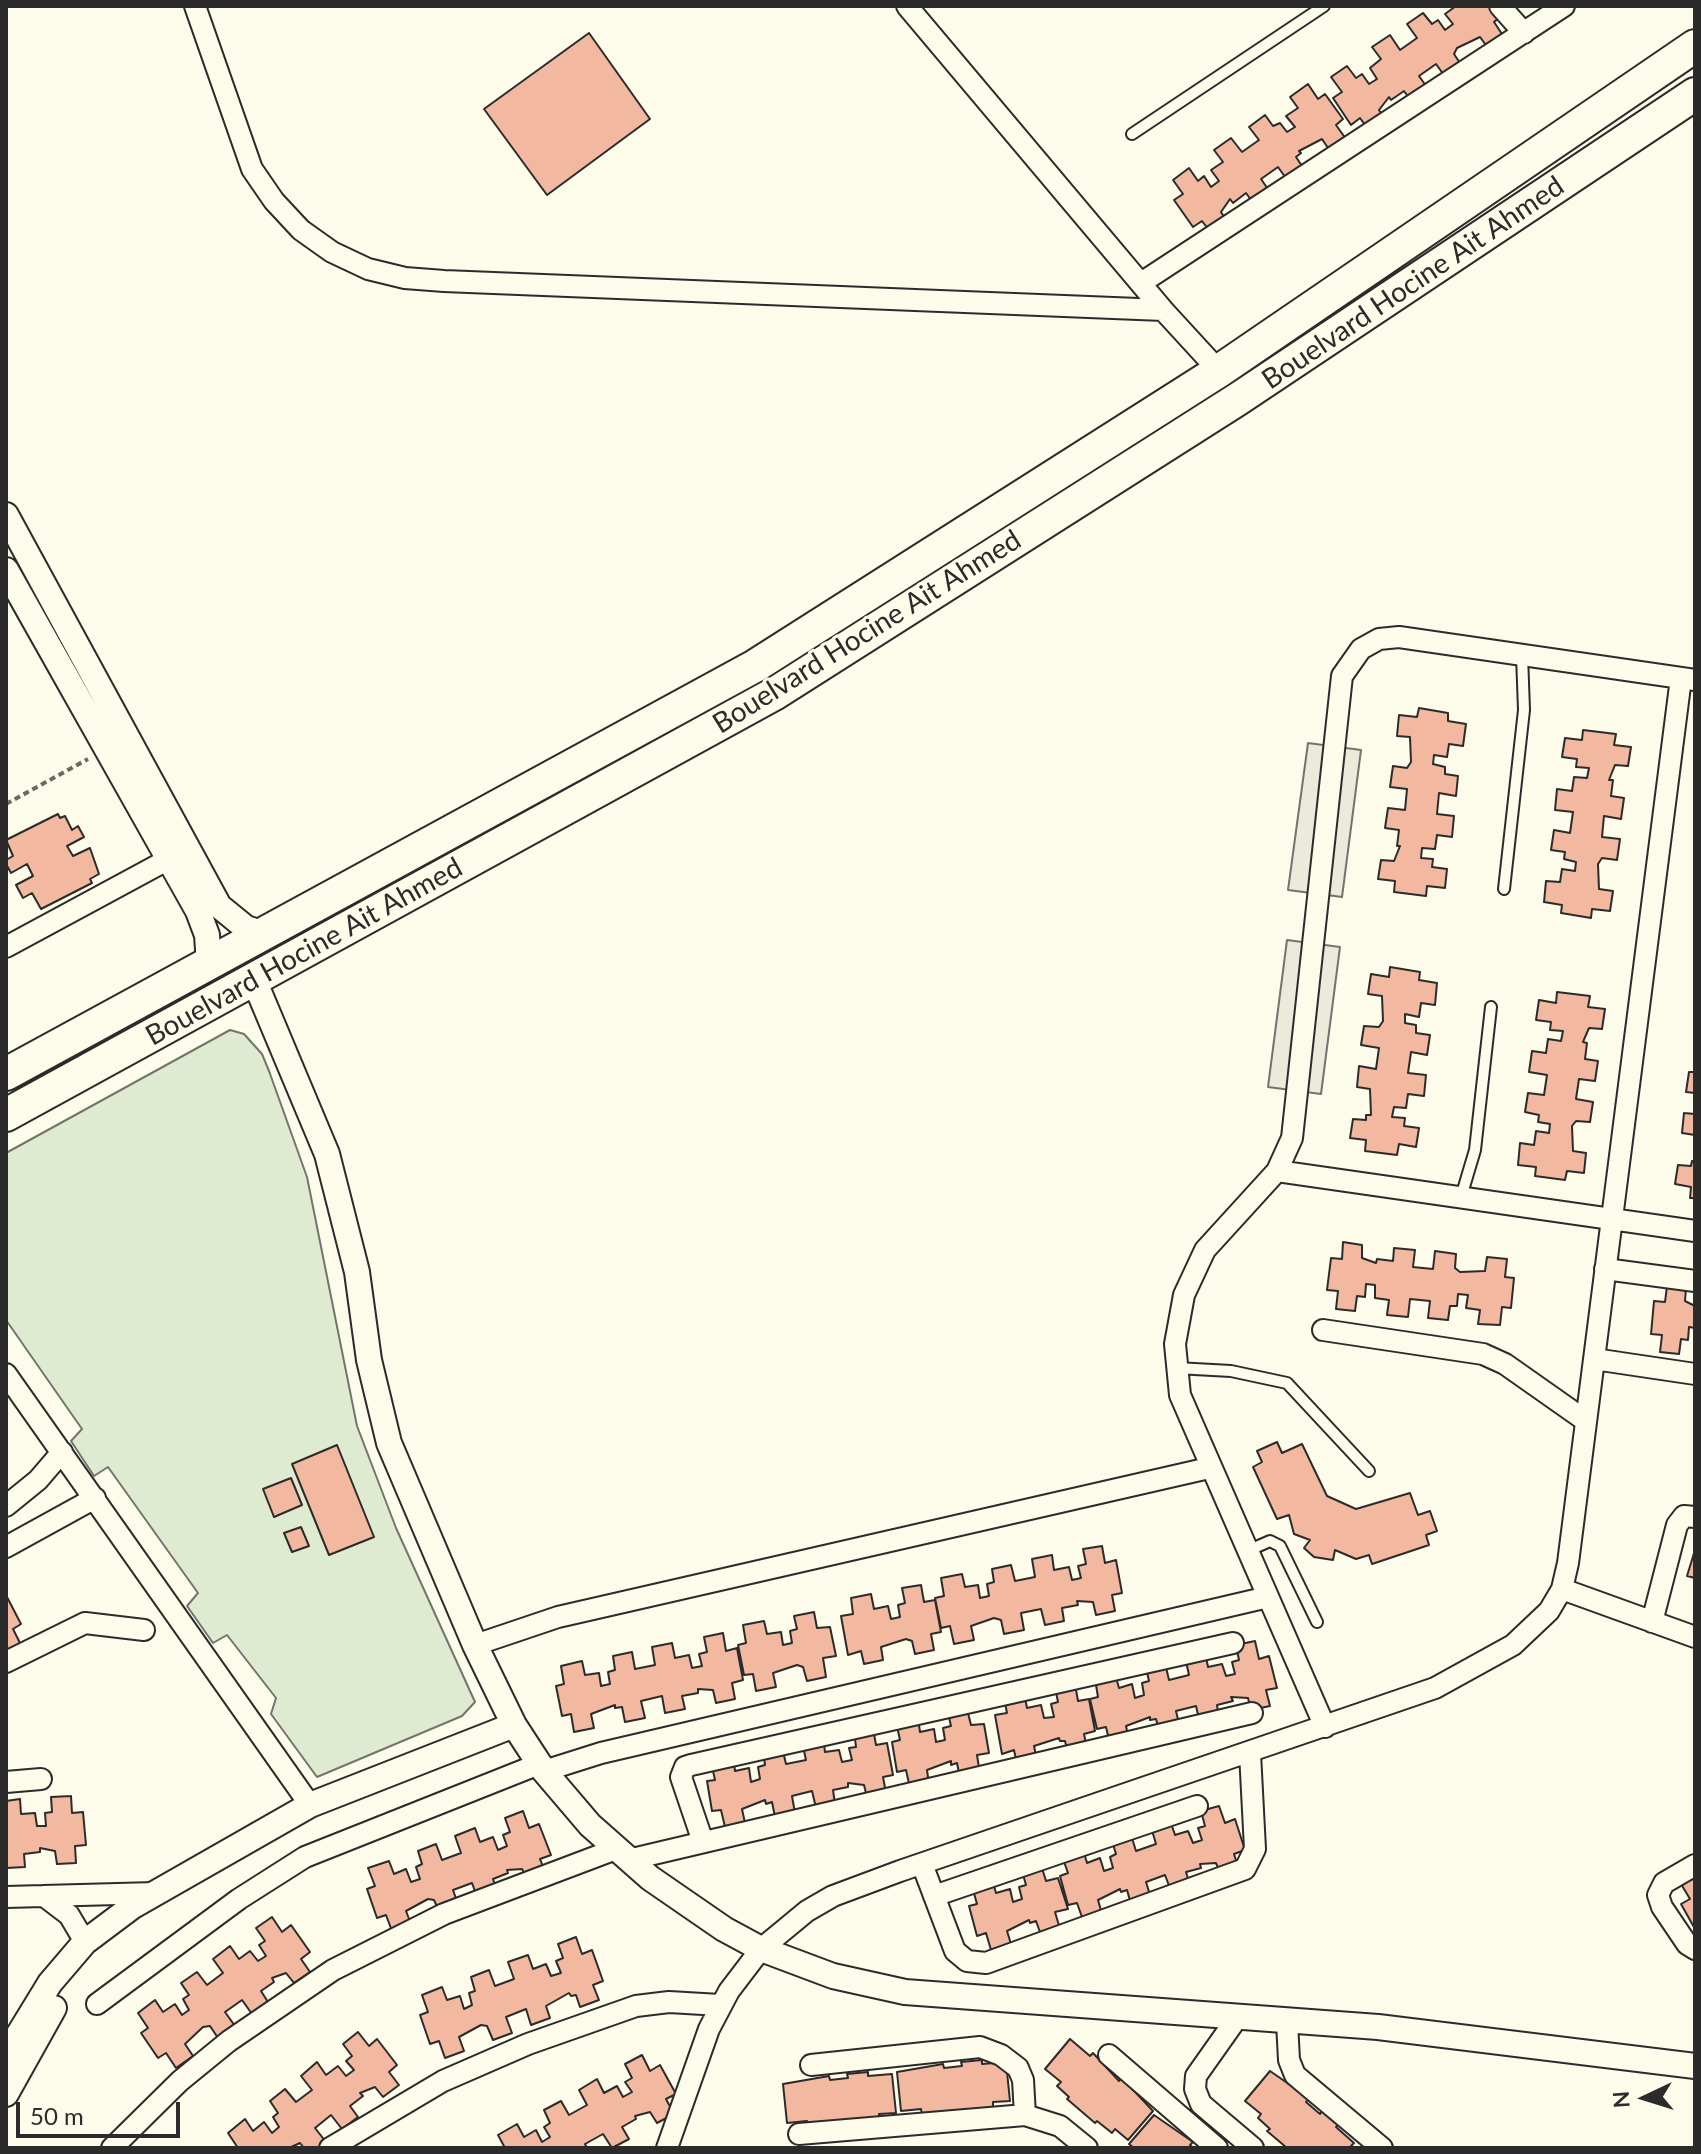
<!DOCTYPE html>
<style>
body{margin:0}
#map{position:relative;width:1701px;height:2154px;overflow:hidden;background:#fdfbea;font-family:Lato,sans-serif}
canvas{display:block}
.frame{position:absolute;inset:0;border:8px solid #2b2b2b;pointer-events:none}
.north{position:absolute;left:1605px;top:2058px;width:80px;height:80px;-webkit-text-stroke:6px #fdfbea;paint-order:stroke;rotate:266deg;font-size:22px;font-weight:700;line-height:32px;text-align:center;color:#2b2b2b}
.north::after{content:'';display:block;margin:auto;width:28px;height:36px;background:#2b2b2b;clip-path:polygon(50% 0,100% 100%,50% 72%,0 100%)}
.scale{position:absolute;left:16px;top:2102px;width:164px;height:36px;box-sizing:border-box;border:4px solid #2b2b2b;border-top:0;padding-left:10px;font-size:24px;line-height:28px;white-space:nowrap;color:#2b2b2b;-webkit-text-stroke:6px #fdfbea;paint-order:stroke}
</style>
<div id="map">
<canvas width="1701" height="2154"></canvas>
<div class="frame"></div>
<div class="north">N</div>
<div class="scale">50 m</div>
</div>
<script>
const g = document.querySelector('canvas').getContext('2d');
g.lineJoin = 'round';
function fillPath(path, color) { g.fillStyle = color; g.fill(path, 'evenodd'); }
const shape = rows => new Path2D(rows.map(r => 'M' + r).join(''));
function strokePath(path, color, width, dash) { g.strokeStyle = color; g.lineWidth = width; g.lineCap = dash ? 'butt' : 'round'; g.setLineDash(dash || []); g.stroke(path); }
function drawText(font, color, halo, rows, align = 'center') {
  g.font = font + ' Lato,sans-serif'; g.lineWidth = 6; g.setLineDash([]); g.textBaseline = 'middle'; g.strokeStyle = halo; g.fillStyle = color; for (const [text, x, y, turn = 0] of rows) {
    g.save(); g.translate(x, y); g.rotate((+turn || 0) * Math.PI / 180); g.textAlign = isNaN(turn) ? turn : align; if (halo) g.strokeText(text, 0, 0); g.fillText(text, 0, 0); g.restore();
  }
}
const green = shape([
 [230,1030,244,1034,262,1054,269,1071,307,1177,357,1426,396,1528,475,1702,462,1716,317,1777,271,1714,276,1698,227,1635,213,1643,187,1606,198,1593,108,1467,94,1476,71,1441,82,1429,6,1320,6,1153,230,1030]
]);
fillPath(green, '#deebd1');
strokePath(green, '#74746e', 2);
const parking = shape([
 [1308,743,1361,750,1342,897,1288,890,1308,743],
 [1287,940,1340,947,1321,1094,1268,1087,1287,940]
]);
fillPath(parking, '#eceadb');
strokePath(parking, '#74746e', 2);
const building = shape([
 [1456,6,1494,6,1501,16,1494,22,1504,37,1488,48,1480,37,1457,48,1454,54,1462,66,1446,78,1436,64,1419,76,1429,90,1412,102,1404,91,1391,100,1389,97,1379,110,1386,120,1370,132,1360,118,1351,125,1333,98,1342,92,1331,77,1347,66,1356,78,1362,74,1369,84,1377,79,1370,68,1381,59,1372,47,1390,35,1400,50,1417,38,1407,24,1423,13,1432,24,1438,20,1445,30,1453,24,1445,14,1456,6],
 [589,33,650,119,547,195,484,109,589,33],
 [1308,84,1318,99,1325,94,1343,119,1336,125,1346,139,1330,151,1322,139,1299,151,1301,153,1296,157,1304,169,1288,181,1278,167,1261,179,1270,192,1254,204,1246,193,1233,203,1230,199,1221,212,1228,223,1212,234,1202,221,1193,227,1174,200,1183,194,1173,180,1189,168,1198,181,1204,176,1211,187,1219,181,1211,170,1223,162,1214,150,1231,138,1242,152,1259,140,1249,127,1265,115,1273,126,1280,123,1287,132,1295,127,1286,116,1298,108,1290,97,1308,84],
 [1419,708,1448,713,1448,721,1466,724,1463,746,1449,744,1447,757,1434,755,1433,764,1445,767,1445,774,1458,776,1456,796,1439,793,1437,814,1454,816,1452,837,1437,835,1435,849,1422,848,1421,858,1433,859,1432,867,1447,869,1445,888,1427,886,1426,896,1394,892,1395,881,1378,879,1381,860,1394,861,1400,846,1397,846,1399,830,1385,828,1388,808,1405,810,1407,789,1390,787,1393,766,1407,768,1411,762,1410,737,1397,736,1399,715,1417,717,1419,708],
 [1583,730,1616,734,1614,745,1631,747,1628,766,1615,765,1609,780,1613,780,1611,796,1624,798,1621,819,1604,816,1602,837,1620,839,1617,860,1602,858,1598,864,1599,889,1613,891,1610,911,1592,909,1591,918,1561,913,1562,905,1544,902,1546,881,1560,882,1562,869,1575,871,1576,862,1564,859,1565,852,1551,850,1554,830,1570,833,1573,812,1555,810,1557,789,1572,791,1574,777,1587,778,1589,768,1576,767,1577,759,1562,757,1565,738,1582,740,1583,730],
 [58,814,60,818,65,816,72,830,78,826,84,837,67,846,73,856,90,848,99,874,90,879,92,883,41,909,32,893,23,898,16,885,33,876,27,864,11,873,6,864,6,860,13,856,6,840,58,814],
 [1390,967,1420,972,1419,980,1437,983,1435,1005,1421,1003,1419,1017,1405,1014,1405,1023,1416,1025,1416,1033,1430,1035,1427,1055,1411,1052,1408,1073,1426,1075,1424,1096,1408,1094,1406,1108,1394,1107,1392,1117,1405,1118,1404,1126,1419,1128,1416,1147,1399,1144,1397,1155,1365,1151,1366,1140,1350,1138,1353,1119,1366,1120,1366,1115,1371,1115,1370,1089,1357,1087,1359,1066,1376,1069,1379,1048,1361,1045,1364,1026,1379,1027,1383,1021,1382,996,1368,994,1371,974,1389,977,1390,967],
 [1557,992,1590,996,1588,1007,1605,1009,1602,1029,1589,1028,1583,1042,1587,1043,1585,1059,1598,1061,1595,1081,1579,1079,1576,1099,1593,1102,1590,1122,1576,1121,1572,1126,1573,1151,1586,1153,1584,1173,1567,1171,1565,1180,1535,1176,1536,1167,1518,1165,1520,1143,1534,1145,1536,1131,1549,1133,1550,1124,1538,1122,1539,1115,1525,1112,1528,1093,1544,1095,1547,1075,1529,1072,1532,1051,1546,1053,1548,1039,1561,1041,1563,1031,1550,1030,1551,1022,1536,1020,1539,1000,1556,1003,1557,992],
 [1689,1072,1695,1072,1695,1093,1686,1092,1689,1072],
 [1684,1113,1695,1114,1695,1151,1695,1135,1682,1133,1684,1113],
 [1692,1161,1695,1162,1695,1198,1690,1198,1691,1187,1675,1184,1678,1165,1691,1166,1692,1161],
 [1343,1242,1362,1245,1362,1258,1376,1263,1377,1259,1393,1261,1394,1248,1415,1250,1413,1267,1433,1269,1435,1251,1456,1254,1455,1268,1460,1272,1485,1271,1487,1257,1507,1259,1505,1277,1514,1278,1511,1308,1502,1307,1500,1325,1478,1324,1480,1310,1466,1308,1468,1295,1458,1294,1457,1306,1450,1306,1448,1320,1428,1318,1430,1301,1410,1299,1408,1317,1387,1315,1389,1300,1375,1298,1375,1285,1366,1284,1365,1297,1357,1296,1355,1311,1336,1309,1338,1291,1327,1290,1331,1258,1342,1259,1343,1242],
 [1667,1286,1686,1288,1685,1301,1695,1306,1695,1328,1689,1327,1688,1340,1681,1339,1679,1354,1660,1352,1662,1335,1651,1334,1654,1301,1665,1302,1667,1286],
 [1277,1442,1282,1453,1302,1444,1327,1496,1356,1509,1410,1493,1418,1515,1430,1511,1437,1531,1426,1535,1429,1545,1372,1564,1369,1555,1356,1559,1335,1550,1333,1560,1314,1557,1304,1548,1310,1540,1294,1534,1289,1515,1277,1519,1253,1467,1262,1462,1257,1451,1277,1442],
 [337,1445,374,1537,329,1555,292,1464,337,1445],
 [291,1478,302,1505,274,1517,263,1489,291,1478],
 [301,1527,309,1546,292,1552,284,1533,301,1527],
 [1102,1546,1105,1563,1116,1560,1122,1593,1112,1595,1115,1611,1096,1615,1093,1602,1077,1601,1078,1605,1062,1608,1064,1621,1045,1625,1041,1609,1021,1613,1024,1630,1004,1634,1001,1620,994,1618,971,1626,974,1640,954,1644,950,1626,941,1628,935,1598,944,1596,941,1578,962,1574,965,1587,978,1585,980,1598,989,1596,987,1584,994,1582,992,1569,1011,1565,1015,1581,1035,1577,1032,1559,1052,1555,1054,1570,1069,1567,1072,1580,1081,1578,1078,1566,1086,1564,1083,1549,1102,1546],
 [1695,1550,1695,1578,1687,1576,1695,1550],
 [921,1585,924,1602,935,1600,941,1632,931,1634,934,1650,915,1654,912,1641,906,1639,881,1647,883,1660,864,1664,861,1651,848,1655,841,1616,853,1614,851,1598,871,1594,874,1609,888,1606,891,1619,900,1617,898,1605,905,1603,902,1588,921,1585],
 [7,1597,21,1624,13,1629,21,1645,6,1653,7,1597],
 [814,1612,817,1628,830,1627,836,1656,823,1658,826,1677,807,1681,803,1667,797,1665,773,1673,776,1687,756,1691,753,1674,744,1675,738,1645,746,1643,743,1625,764,1621,767,1634,781,1632,783,1645,792,1643,790,1631,797,1629,794,1616,814,1612],
 [723,1633,726,1651,737,1648,743,1680,732,1683,735,1699,716,1703,713,1690,698,1689,698,1693,682,1696,685,1709,665,1713,662,1696,641,1701,645,1718,625,1722,622,1707,615,1708,615,1705,591,1714,594,1728,574,1732,571,1714,562,1716,556,1686,564,1684,561,1666,582,1661,585,1675,599,1673,601,1686,610,1684,608,1672,615,1670,613,1656,632,1652,635,1669,655,1665,652,1647,672,1643,675,1658,689,1655,692,1668,702,1666,699,1654,707,1652,704,1637,723,1633],
 [1255,1641,1259,1659,1269,1656,1277,1688,1266,1690,1270,1706,1251,1710,1248,1698,1231,1697,1233,1701,1217,1705,1219,1718,1200,1723,1196,1706,1176,1711,1180,1728,1160,1733,1156,1719,1150,1720,1150,1717,1126,1726,1129,1740,1110,1744,1106,1727,1097,1729,1090,1699,1098,1697,1095,1679,1115,1674,1119,1688,1132,1684,1135,1698,1144,1695,1142,1683,1149,1681,1146,1668,1165,1663,1169,1680,1189,1675,1185,1657,1205,1652,1208,1667,1222,1664,1226,1676,1235,1674,1232,1662,1239,1660,1236,1645,1255,1641],
 [1075,1684,1078,1701,1089,1699,1095,1731,1084,1734,1087,1749,1068,1753,1065,1741,1060,1741,1059,1738,1034,1746,1037,1760,1017,1764,1014,1750,1002,1754,995,1715,1007,1713,1004,1698,1024,1693,1027,1708,1041,1705,1044,1718,1054,1717,1051,1704,1058,1702,1055,1687,1075,1684],
 [967,1709,971,1725,984,1724,989,1753,977,1755,980,1774,960,1778,957,1763,951,1765,951,1761,927,1770,929,1784,910,1788,906,1770,897,1772,892,1742,900,1740,896,1722,918,1718,920,1732,934,1729,936,1742,945,1740,943,1728,951,1726,948,1713,967,1709],
 [873,1728,876,1745,887,1743,893,1775,883,1777,886,1793,867,1797,864,1785,848,1783,848,1787,833,1790,835,1804,816,1808,812,1791,792,1796,795,1813,775,1817,772,1802,766,1804,765,1800,742,1809,745,1823,725,1827,721,1810,712,1811,707,1781,715,1780,711,1762,733,1757,735,1771,749,1768,751,1782,760,1779,758,1767,765,1765,763,1751,782,1747,786,1764,806,1760,802,1742,823,1737,825,1752,839,1750,842,1762,852,1760,849,1748,856,1747,854,1731,873,1728],
 [71,1796,72,1813,83,1812,86,1845,75,1846,76,1863,57,1864,55,1851,40,1848,40,1852,24,1854,25,1867,6,1868,6,1801,20,1799,21,1814,35,1813,37,1826,46,1826,45,1813,52,1812,51,1797,71,1796],
 [1219,1806,1225,1823,1235,1819,1245,1850,1234,1854,1239,1870,1221,1875,1216,1863,1200,1864,1201,1868,1186,1872,1190,1885,1171,1891,1165,1875,1146,1882,1151,1898,1131,1904,1127,1890,1121,1892,1120,1889,1098,1900,1102,1914,1083,1920,1077,1903,1068,1905,1060,1876,1068,1873,1062,1856,1083,1849,1087,1863,1100,1858,1104,1871,1113,1868,1110,1857,1116,1854,1112,1841,1131,1835,1136,1851,1156,1844,1151,1827,1170,1820,1175,1835,1188,1831,1193,1843,1202,1840,1198,1828,1205,1826,1201,1811,1219,1806],
 [523,1811,529,1828,539,1824,551,1855,540,1859,546,1874,528,1880,522,1869,507,1870,508,1873,493,1879,497,1891,478,1899,472,1883,453,1890,459,1907,440,1913,434,1900,428,1899,406,1911,411,1924,392,1931,386,1915,377,1918,367,1889,375,1886,368,1868,389,1861,394,1874,406,1869,411,1882,420,1879,416,1867,422,1864,418,1851,436,1844,442,1860,461,1853,455,1836,475,1828,480,1842,493,1837,498,1850,507,1846,503,1835,510,1832,505,1818,523,1811],
 [1041,1865,1046,1881,1058,1878,1068,1909,1055,1912,1060,1929,1041,1935,1036,1921,1030,1923,1029,1920,1007,1931,1011,1944,991,1950,986,1933,977,1936,969,1906,977,1904,972,1886,992,1879,996,1893,1010,1889,1013,1902,1022,1899,1019,1887,1026,1885,1022,1871,1041,1865],
 [1695,1875,1695,1929,1681,1904,1690,1899,1681,1884,1695,1875],
 [272,1917,282,1932,291,1925,310,1952,301,1959,310,1972,294,1983,286,1973,272,1978,274,1982,261,1991,268,2002,252,2014,242,2000,225,2012,235,2026,218,2038,210,2026,203,2027,185,2044,193,2056,176,2068,166,2053,158,2058,141,2033,148,2028,138,2013,155,2000,163,2012,175,2004,182,2015,189,2010,183,1999,189,1995,181,1983,197,1972,207,1985,223,1973,213,1959,230,1946,239,1959,250,1951,258,1961,266,1956,259,1945,265,1941,256,1928,272,1917],
 [576,1937,582,1954,592,1950,603,1981,593,1985,599,2000,580,2007,576,1995,571,1996,569,1993,546,2006,550,2018,531,2025,526,2009,506,2017,512,2033,493,2040,487,2026,481,2025,459,2037,464,2051,445,2058,439,2041,430,2044,420,2015,428,2012,422,1995,442,1987,447,2000,460,1996,464,2009,472,2005,469,1993,475,1991,471,1977,489,1970,495,1986,514,1979,508,1962,528,1955,533,1969,546,1964,551,1976,561,1973,556,1961,563,1958,558,1944,576,1937],
 [358,2032,369,2046,377,2039,397,2065,389,2072,399,2085,383,2097,375,2087,360,2093,363,2096,350,2106,358,2117,342,2129,331,2115,315,2128,326,2142,318,2148,304,2148,300,2143,289,2148,238,2148,228,2133,245,2119,253,2131,264,2122,272,2133,279,2127,273,2117,278,2113,270,2101,285,2089,296,2102,312,2090,301,2076,317,2062,326,2075,338,2066,346,2076,354,2070,346,2061,352,2056,343,2044,358,2032],
 [1070,2039,1090,2056,1093,2053,1119,2081,1122,2078,1153,2111,1128,2140,1115,2129,1112,2133,1097,2121,1095,2123,1067,2099,1069,2097,1057,2086,1061,2082,1045,2069,1070,2039],
 [642,2055,650,2071,660,2065,676,2094,666,2099,674,2114,657,2123,650,2112,635,2116,636,2119,622,2127,629,2139,612,2148,603,2134,585,2144,587,2148,505,2148,498,2135,517,2124,524,2137,536,2130,542,2142,550,2137,544,2127,550,2123,544,2110,561,2101,569,2115,587,2105,579,2090,597,2079,604,2093,617,2086,623,2097,632,2092,625,2082,632,2078,625,2064,642,2055],
 [982,2060,982,2064,1006,2062,1010,2101,993,2102,993,2108,922,2115,921,2109,901,2111,897,2072,943,2064,944,2068,962,2066,961,2062,982,2060],
 [1270,2071,1309,2098,1306,2102,1320,2114,1323,2110,1339,2124,1336,2127,1354,2143,1349,2148,1287,2148,1267,2131,1270,2129,1258,2118,1261,2114,1245,2101,1270,2071],
 [868,2072,868,2076,892,2074,896,2113,879,2114,879,2120,808,2126,807,2121,787,2123,783,2084,829,2076,830,2080,848,2078,847,2074,868,2072],
 [1154,2115,1193,2142,1190,2145,1193,2148,1134,2148,1129,2144,1154,2115]
]);
fillPath(building, '#f2b8a0');
strokePath(building, '#2b2b2b', 2);
const service = shape([
 [1132,134,1324,6],
 [1504,889,1524,710,1522,655],
 [1461,1197,1475,1150,1491,1007],
 [1176,1368,1231,1371,1287,1383,1369,1471],
 [1247,1551,1270,1541,1280,1546,1317,1622]
]);
const minor = shape([
 [195,6,252,169,274,201,301,230,332,252,368,269,405,278,444,281,1163,310],
 [907,6,1163,310,1219,371],
 [1500,6,1524,33],
 [1141,283,1564,6],
 [6,947,182,852],
 [1277,1171,1695,1231],
 [1605,1269,1695,1281],
 [1323,1330,1483,1354,1505,1364,1586,1421],
 [1594,1359,1695,1374],
 [6,1374,310,1805],
 [6,1506,38,1480,62,1452],
 [6,1547,95,1498],
 [1562,1589,1695,1637],
 [1652,1622,1677,1525,1684,1516,1695,1517],
 [475,1645,558,1617,1209,1468],
 [6,1662,85,1623,144,1630],
 [1325,1727,1180,1395,1175,1344,1184,1295,1205,1250,1277,1171,1292,1138,1342,676,1361,649,1379,639,1399,637,1695,680],
 [544,1771,601,1753,1268,1597],
 [6,1782,41,1779],
 [703,1842,681,1777,685,1767,691,1765,1233,1643],
 [628,1860,1252,1713],
 [922,1864,955,1951,967,1961,986,1963,1245,1869,1255,1849,1250,1753],
 [1695,1865,1664,1883,1658,1895,1662,1907,1687,1944,1695,1949],
 [44,1896,69,1915,85,1942],
 [934,1896,1197,1806],
 [6,1897,155,1893],
 [97,2004,239,1899,305,1857,539,1764],
 [1237,2018,1196,2076,1195,2089,1201,2104,1253,2148],
 [1287,2022,1289,2060,1295,2075,1382,2148],
 [1109,2055,1217,2148],
 [811,2065,980,2047,1001,2055,1018,2068,1023,2080,1025,2115],
 [799,2134,1025,2115,1060,2126,1087,2148],
 [112,2148,180,2081,229,2041,333,1970,444,1914,616,1849],
 [330,2148,443,2081,528,2044,636,2006,669,2002,720,2005],
 [667,2148,709,2029,729,1991,761,1949,807,1911,833,1896,900,1871,1435,1688,1513,1645,1549,1611,1562,1589,1568,1563,1681,678]
]);
const tertiary = shape([
 [6,515,219,906,246,928,264,934],
 [6,570,198,911,207,935,209,964],
 [254,980,327,1154,357,1272,369,1360,389,1443,475,1645,514,1725,544,1771,590,1825,650,1878,724,1929,761,1949,833,1976,905,1992,1378,2027,1695,2066],
 [6,2055,50,1983,85,1942,133,1906,310,1805,514,1725],
 [6,2094,54,2008]
]);
const primary = shape([
 [6,1074,755,666,1219,371,1695,46],
 [6,1115,774,694,1238,399,1695,94]
]);
strokePath(service, '#2b2b2b', 14);
strokePath(minor, '#2b2b2b', 24);
strokePath(tertiary, '#2b2b2b', 28);
strokePath(primary, '#2b2b2b', 36);
strokePath(shape([
 [6,804,88,759]
]), '#6a6964', 4, [6, 4]);
strokePath(service, '#fdfbea', 10);
strokePath(minor, '#fdfbea', 20);
strokePath(tertiary, '#fdfbea', 24);
strokePath(primary, '#fdfbea', 32);
drawText('28px', '#2b2b2b', '#fdfbea', [
 ["Bouelvard Hocine Ait Ahmed",1413,283,-34],
 ["Bouelvard Hocine Ait Ahmed",867,632,-32],
 ["Bouelvard Hocine Ait Ahmed",304,952,-29]
]);
</script>
